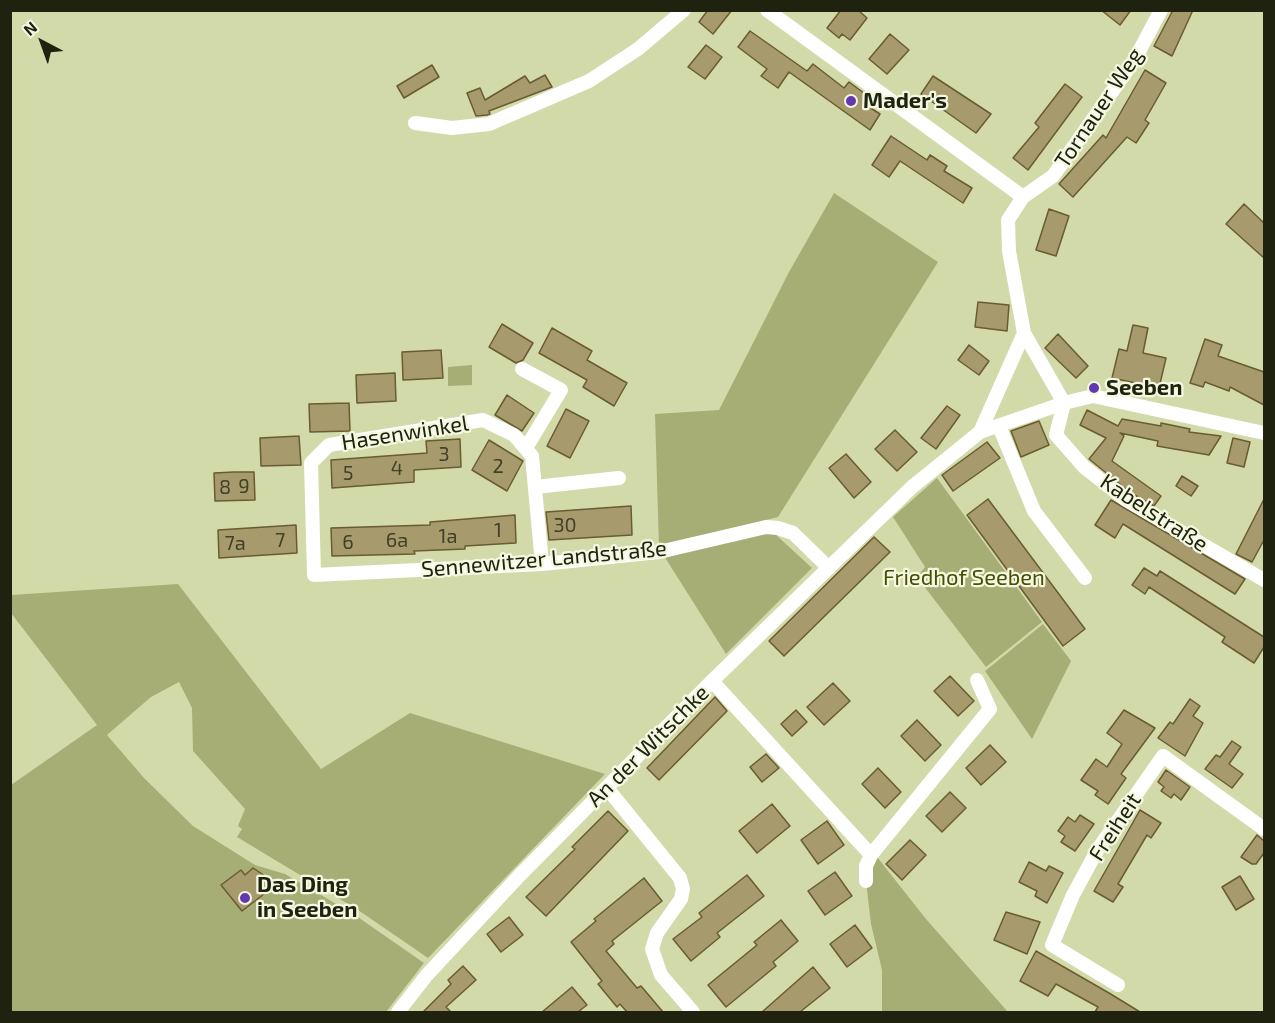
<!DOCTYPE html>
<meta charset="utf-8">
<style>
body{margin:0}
#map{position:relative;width:1275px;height:1023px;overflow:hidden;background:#d3daaa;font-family:"Exo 2",sans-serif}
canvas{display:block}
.frame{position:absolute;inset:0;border:12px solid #202210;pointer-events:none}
.north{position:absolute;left:12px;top:12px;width:60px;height:60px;-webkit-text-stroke:4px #f4f8e0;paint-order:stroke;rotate:319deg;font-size:16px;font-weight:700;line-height:24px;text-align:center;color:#202210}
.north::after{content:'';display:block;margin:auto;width:21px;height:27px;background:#202210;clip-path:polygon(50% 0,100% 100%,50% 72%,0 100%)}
</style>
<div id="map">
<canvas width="1275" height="1023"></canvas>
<div class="frame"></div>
<div class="north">N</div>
</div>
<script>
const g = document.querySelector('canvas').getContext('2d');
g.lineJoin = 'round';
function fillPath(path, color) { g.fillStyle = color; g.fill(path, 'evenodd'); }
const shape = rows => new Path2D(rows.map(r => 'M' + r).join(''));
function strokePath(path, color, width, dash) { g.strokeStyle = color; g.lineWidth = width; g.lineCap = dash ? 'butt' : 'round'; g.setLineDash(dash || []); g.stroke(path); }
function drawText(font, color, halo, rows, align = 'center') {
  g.font = font + ' "Exo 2",sans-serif'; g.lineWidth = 4.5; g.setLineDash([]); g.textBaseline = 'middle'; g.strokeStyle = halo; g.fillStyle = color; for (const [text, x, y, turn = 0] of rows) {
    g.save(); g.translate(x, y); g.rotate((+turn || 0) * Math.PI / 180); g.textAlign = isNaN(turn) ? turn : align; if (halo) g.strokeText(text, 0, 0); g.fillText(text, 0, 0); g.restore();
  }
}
fillPath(shape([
 [834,193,938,262,778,517,659,547,655,414,719,410,789,272],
 [472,365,472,385,448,386,448,367],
 [937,478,1042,622,986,667,917,577,925,567,893,517],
 [773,532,812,568,726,654,664,556],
 [178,584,321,769,410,713,605,774,428,958,358,910,237,837,242,829,238,826,245,809,193,751,192,708,179,682,151,697,107,735,144,778,193,826,255,865,285,874,355,915,424,963,386,1012,11,1012,11,785,97,725,11,613,11,595],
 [1043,624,1071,661,1032,739,985,671],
 [877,857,926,919,1008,1012,882,1012,882,970,871,924,866,881]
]), '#a7ae75');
const building = shape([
 [708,10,732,10,713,34,699,22,708,10],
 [841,10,858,10,867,18,850,40,842,34,839,38,827,28,841,10],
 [1101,10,1131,10,1120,25,1101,10],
 [1173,10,1193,10,1172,56,1154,46,1173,10],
 [750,31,807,71,813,64,844,88,849,82,868,96,863,103,880,114,870,130,789,72,778,88,761,76,767,69,738,47,750,31],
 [890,34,909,50,887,74,869,59,890,34],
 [706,45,722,57,705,79,688,67,706,45],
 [432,65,439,77,404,98,397,86,432,65],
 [1145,70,1166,83,1145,120,1149,123,1136,143,1127,137,1073,197,1059,184,1103,135,1106,138,1145,70],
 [545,75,552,87,489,111,490,114,487,115,476,116,467,93,480,88,485,100,525,76,530,83,545,75],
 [933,76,991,114,976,133,921,94,933,76],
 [1065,84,1082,97,1028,170,1013,158,1039,127,1035,123,1065,84],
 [891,136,927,160,930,155,947,166,944,171,972,188,963,203,900,161,889,177,872,165,891,136],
 [1244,204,1264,223,1264,258,1226,224,1244,204],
 [1049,209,1069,216,1056,256,1036,250,1049,209],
 [978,302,1009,305,1007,331,975,327,978,302],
 [502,324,533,343,523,360,516,363,489,347,502,324],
 [1133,325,1148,328,1143,353,1166,358,1159,388,1112,378,1119,349,1127,351,1133,325],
 [552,328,592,351,587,360,627,383,614,406,583,387,587,380,539,353,552,328],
 [1058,334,1088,366,1076,378,1045,348,1058,334],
 [1205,339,1222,345,1218,356,1264,372,1264,405,1230,387,1229,391,1205,382,1203,387,1190,383,1205,339],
 [969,345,989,361,979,375,958,360,969,345],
 [441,350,443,378,403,380,402,352,441,350],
 [395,373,396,401,357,403,356,375,395,373],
 [507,395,534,413,522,431,495,415,507,395],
 [349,403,350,431,310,432,309,404,349,403],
 [947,406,960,415,936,449,921,438,947,406],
 [566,409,589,421,570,458,547,446,566,409],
 [1087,410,1118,426,1122,419,1161,426,1161,423,1190,429,1189,432,1221,436,1209,455,1157,446,1158,441,1120,433,1124,436,1112,461,1161,496,1154,506,1131,493,1089,459,1106,438,1080,425,1087,410],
 [1039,421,1049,445,1021,457,1011,431,1039,421],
 [895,430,917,452,897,471,875,449,895,430],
 [299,436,301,465,261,466,260,438,299,436],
 [1233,438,1250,442,1244,467,1227,463,1233,438],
 [460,439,461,467,414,470,414,482,332,488,331,460,427,453,426,441,460,439],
 [489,440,523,461,507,491,472,470,489,440],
 [987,442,1000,458,953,491,942,475,987,442],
 [846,454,871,482,854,498,829,468,846,454],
 [234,472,254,472,255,500,215,501,214,473,234,472],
 [1182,476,1198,486,1191,496,1176,486,1182,476],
 [988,499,1085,629,1063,646,967,515,988,499],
 [1264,499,1264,540,1252,562,1236,554,1264,499],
 [1111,500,1245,579,1235,594,1123,524,1115,538,1095,525,1111,500],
 [631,506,632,535,549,540,546,512,631,506],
 [515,515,516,543,465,546,465,549,414,551,415,554,332,556,331,528,430,525,430,522,515,515],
 [296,525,297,553,219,558,218,530,296,525],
 [874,537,890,552,784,656,769,641,874,537],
 [1144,568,1157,576,1160,571,1264,637,1264,647,1254,663,1222,642,1225,637,1149,587,1145,594,1132,585,1144,568],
 [950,676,974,701,958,716,934,691,950,676],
 [833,683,850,701,824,725,807,707,833,683],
 [715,697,727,711,659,780,647,768,715,697],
 [1190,699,1200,706,1193,716,1203,723,1185,756,1158,738,1170,722,1173,724,1190,699],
 [796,710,807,722,792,736,781,724,796,710],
 [1124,710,1155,728,1121,774,1126,778,1108,804,1095,795,1098,791,1081,780,1096,759,1107,767,1122,744,1107,733,1124,710],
 [917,720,941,745,925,761,901,736,917,720],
 [1232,741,1241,747,1229,764,1243,774,1232,788,1205,769,1216,755,1220,757,1232,741],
 [990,745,1006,762,981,785,966,768,990,745],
 [766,754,779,768,762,782,750,767,766,754],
 [878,768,901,792,885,808,862,784,878,768],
 [1166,770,1190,787,1181,800,1174,794,1171,798,1161,791,1164,787,1158,782,1166,770],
 [950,792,966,808,942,832,926,816,950,792],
 [772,804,790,826,757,853,739,831,772,804],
 [1140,810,1161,823,1151,838,1147,835,1118,884,1123,887,1113,902,1094,891,1140,810],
 [608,811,628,831,546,916,526,897,575,849,572,847,608,811],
 [1080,815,1094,824,1075,851,1061,842,1065,836,1058,831,1068,817,1075,822,1080,815],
 [827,821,844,845,818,864,801,840,827,821],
 [1257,835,1264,841,1264,853,1256,864,1252,864,1241,857,1257,835],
 [910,840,926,855,902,880,886,864,910,840],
 [1029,862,1046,871,1049,866,1063,873,1047,903,1035,896,1037,891,1019,882,1029,862],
 [253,868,277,884,242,911,221,885,241,870,245,875,253,868],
 [835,872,852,896,825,915,808,891,835,872],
 [747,875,764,896,717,933,720,937,691,961,673,939,702,917,699,913,747,875],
 [1240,876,1254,899,1236,910,1222,887,1240,876],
 [644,878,662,901,612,941,614,944,606,951,637,988,641,986,663,1012,627,1012,620,1004,617,1007,598,984,602,981,571,942,596,921,594,919,644,878],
 [1006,912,1040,922,1027,954,994,940,1006,912],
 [509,917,523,935,501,952,487,934,509,917],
 [781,920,798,941,773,962,776,966,726,1007,708,985,757,945,754,942,781,920],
 [855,925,872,948,847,967,830,944,855,925],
 [1036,951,1109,993,1140,1012,1095,1012,1098,1007,1056,984,1048,996,1020,981,1036,951],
 [463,966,476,980,446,1007,451,1012,423,1012,451,984,448,980,463,966],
 [813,967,830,988,800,1012,762,1012,813,967],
 [572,987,587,1005,578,1012,542,1012,572,987]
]);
fillPath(building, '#a79a6c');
strokePath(building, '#685c30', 1.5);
strokePath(shape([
 [767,10,1023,197],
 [415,123,452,128,489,124,589,81,638,49,684,10],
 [522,369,561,390,526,448],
 [1064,403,1024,333,1009,251,1008,220,1023,197,1053,176,1135,59,1161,10],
 [1064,403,1056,435,1084,467,1126,500,1264,580],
 [999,426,1034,511,1085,578],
 [980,432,1024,333],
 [535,487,619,478],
 [542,564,532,456,514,435,483,420,329,445,311,463,314,575,542,564,659,552,766,527,778,528,793,533,829,568],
 [712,681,871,855,990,709,977,680],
 [607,788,680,878,683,889,681,899,657,933,652,949,661,975,693,1012],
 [866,881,866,866,871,855],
 [1118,985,1052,945,1073,895,1098,849,1163,756,1264,829],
 [398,1012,426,976,519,876,712,681,912,487,980,432,1064,403,1093,396,1264,433]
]), '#fff', 14);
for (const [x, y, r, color] of [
 [851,101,6,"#6238af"],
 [1094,388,6,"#6238af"],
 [245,898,6,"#6238af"]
]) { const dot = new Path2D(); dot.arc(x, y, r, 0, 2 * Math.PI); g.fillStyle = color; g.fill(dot); strokePath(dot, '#f4f8e0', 2); }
drawText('20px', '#424027', null, [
 ["3",444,454],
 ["2",498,466],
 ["4",397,468],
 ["5",348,473],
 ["9",244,486],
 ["8",225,487],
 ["30",565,525],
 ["1",498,530],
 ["1a",448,536],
 ["7",280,540],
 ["6a",397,540],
 ["6",348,542],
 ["7a",235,543]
]);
drawText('bold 22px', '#202210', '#f4f8e0', [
 ["Mader's",863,101],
 ["Seeben",1106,388],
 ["Das Ding",257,885],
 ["in Seeben",257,910]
], 'left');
drawText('22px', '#202210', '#f4f8e0', [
 ["Tornauer Weg",1099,108,-56],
 ["Hasenwinkel",405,433,-9],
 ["Kabelstraße",1154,513,33],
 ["Sennewitzer Landstraße",544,559,-5],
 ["An der Witschke",648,746,-45],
 ["Freiheit",1115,827,-57]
]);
drawText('22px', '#494e00', '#f4f8e0', [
 ["Friedhof Seeben",964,578]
]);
</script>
